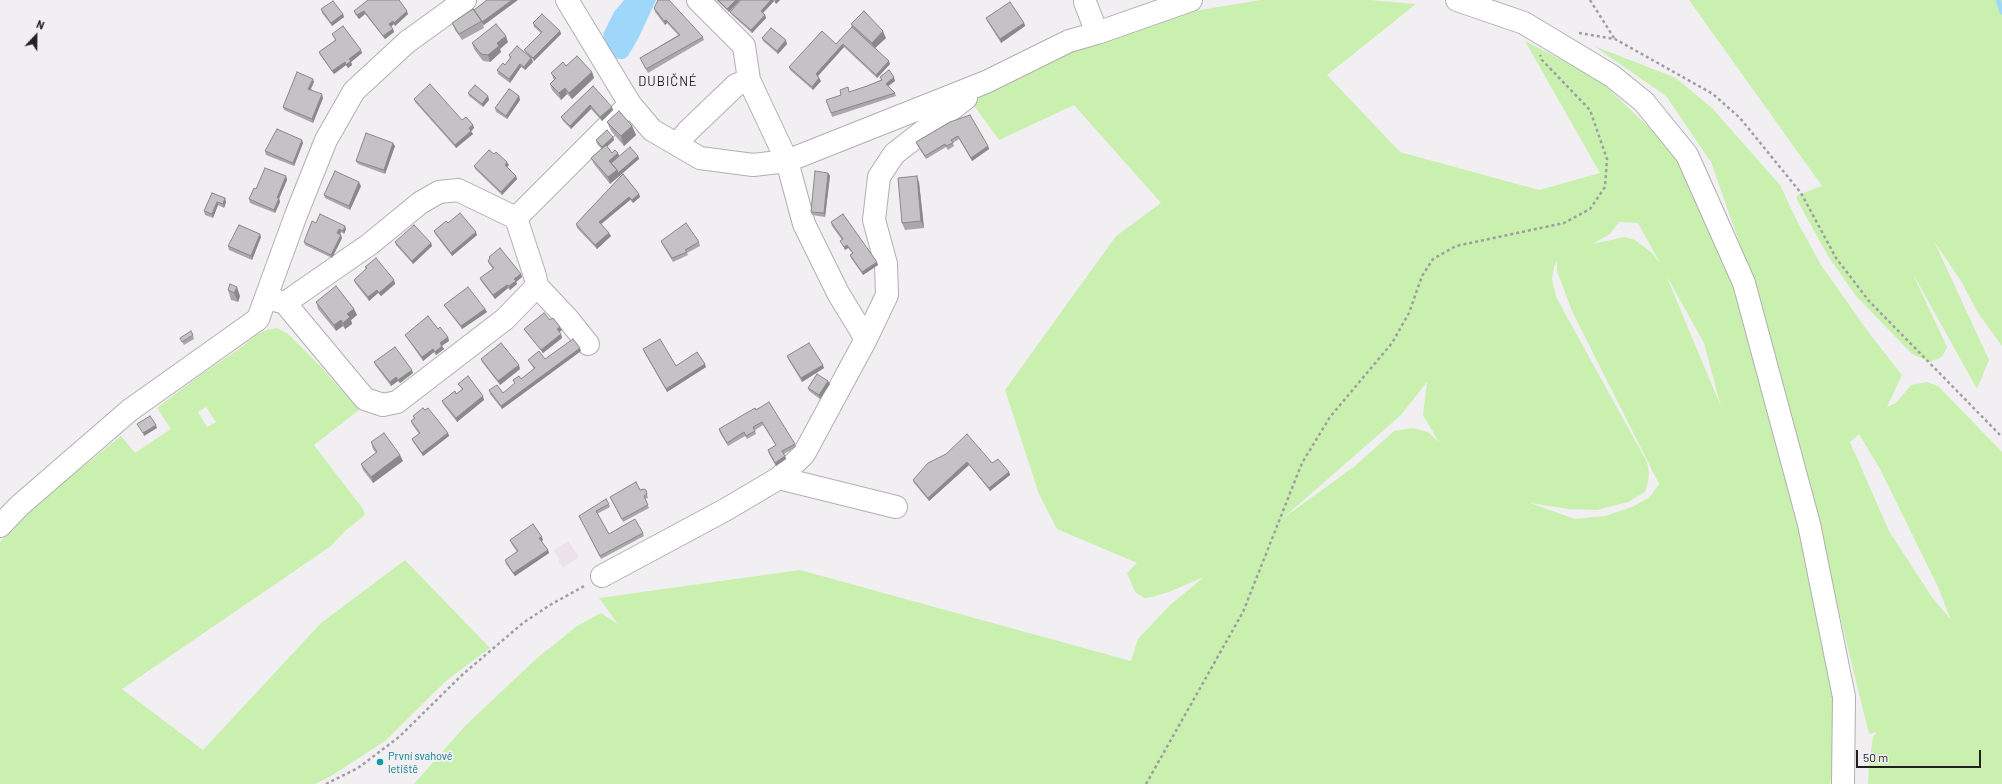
<!DOCTYPE html>
<meta charset="utf-8">
<style>
body{margin:0}
#map{position:relative;width:2002px;height:784px;overflow:hidden;background:#f2eff3;font-family:Barlow,sans-serif}
canvas{display:block}
.north{position:absolute;left:16px;top:16px;width:40px;height:40px;-webkit-text-stroke:3px #f2eff3;paint-order:stroke;rotate:22deg;font-size:11px;font-weight:700;line-height:16px;text-align:center;color:#222122}
.north::after{content:'';display:block;margin:auto;width:14px;height:18px;background:#222122;clip-path:polygon(50% 0,100% 100%,50% 72%,0 100%)}
.scale{position:absolute;left:1856px;top:750px;width:125px;height:18px;box-sizing:border-box;border:2px solid #222122;border-top:0;padding-left:5px;font-size:12px;line-height:14px;white-space:nowrap;color:#222122;-webkit-text-stroke:3px #f2eff3;paint-order:stroke}
</style>
<div id="map">
<canvas width="2002" height="784"></canvas>
<div class="north">N</div>
<div class="scale">50 m</div>
</div>
<script>
const g = document.querySelector('canvas').getContext('2d');
g.lineJoin = 'round';
function fillPath(path, color) { g.fillStyle = color; g.fill(path, 'evenodd'); }
const shape = rows => new Path2D(rows.map(r => 'M' + r).join(''));
function strokePath(path, color, width, dash) { g.strokeStyle = color; g.lineWidth = width; g.lineCap = dash ? 'butt' : 'round'; g.setLineDash(dash || []); g.stroke(path); }
function drawText(font, color, halo, rows, align = 'center') {
  g.font = font + ' Barlow,sans-serif'; g.lineWidth = 4; g.setLineDash([]); g.textBaseline = 'middle'; g.strokeStyle = halo; g.fillStyle = color; for (const [text, x, y, turn = 0] of rows) {
    g.save(); g.translate(x, y); g.rotate((+turn || 0) * Math.PI / 180); g.textAlign = isNaN(turn) ? turn : align; if (halo) g.strokeText(text, 0, 0); g.fillText(text, 0, 0); g.restore();
  }
}
fillPath(shape([
 [568,541,579,557,563,568,558,561,560,560,554,550]
]), '#ebe2ec');
fillPath(shape([
 [1261,0,1369,0,1416,4,1327,75,1400,152,1539,190,1600,173,1525,41,1597,78,1673,150,1740,299,1832,660,1838,740,1830,784,414,784,465,726,536,659,577,626,601,613,618,624,599,598,800,570,1131,661,1138,639,1169,606,1204,577,1169,592,1152,597,1144,598,1135,592,1127,573,1137,563,1057,529,1039,494,1005,390,1116,236,1161,203,1074,105,999,140,970,100,1063,55,1188,12],
 [1619,222,1638,223,1660,263,1652,253,1635,240,1624,237,1593,244,1610,234],
 [1557,261,1557,271,1572,311,1659,484,1650,497,1632,507,1605,516,1575,519,1530,503,1569,509,1597,510,1628,502,1645,492,1648,482,1649,473,1647,462,1556,297,1552,279,1554,267],
 [1666,275,1704,343,1721,407],
 [1427,382,1423,415,1439,442,1428,432,1412,428,1394,431,1355,466,1282,519,1401,415],
 [1689,0,2002,0,2002,346,1978,313,1961,281,1934,241,1989,360,1977,389,1912,272,1947,347,1942,357,1930,362,1912,354,1856,296,1828,256,1796,198,1798,195,1822,186],
 [1594,46,1676,78,1712,108,1780,185,1798,223,1821,265,1869,333,1902,375,1887,407,1896,403,1911,385,1927,382,1938,386,2002,452,2002,784,1868,784,1869,764,1873,737,1877,732,1869,734,1797,441,1757,293,1711,162,1666,96],
 [1859,434,1880,469,1938,587,1951,620,1932,597,1889,531,1850,442],
 [277,328,288,334,320,366,359,410,314,445,363,509,365,515,346,530,331,546,122,689,203,750,321,623,405,560,490,648,447,680,385,741,331,776,315,784,0,784,0,542,18,522,70,477,121,436,135,453,171,429,157,408,203,373,238,350,256,335,266,330],
 [206,407,216,422,207,427,198,412]
]), '#c9f0ae');
fillPath(shape([
 [624,0,656,0,639,37,628,56,624,59,619,59,614,58,606,45,603,34,614,12]
]), '#9fd7fb');
strokePath(shape([
 [1998,0,2002,12]
]), '#9fd7fb', 5);
const minor = shape([
 [567,0,630,104,652,130,700,158,753,165,787,161,986,82,1069,41,1097,33,1191,0],
 [698,0,744,46,749,80,787,161,804,224,838,293,866,339],
 [1457,0,1524,23,1612,76,1644,102,1687,155,1744,283,1809,524,1844,697,1843,784],
 [1085,2,1097,33],
 [677,144,688,131,736,85,749,80],
 [516,218,630,104],
 [537,286,568,319,588,344],
 [267,298,285,303,365,399,383,405,397,402,505,319,537,286,535,276,516,218,458,190,439,192,420,203,370,244,285,303],
 [779,478,896,507],
 [0,526,19,506,130,410,258,319,296,215,326,140,354,91,407,42,465,0],
 [602,576,725,510,779,478,804,454,866,339,887,295,886,264,874,220,879,177,894,154,966,98]
]);
strokePath(minor, '#b2afb2', 24);
strokePath(shape([
 [1590,0,1614,38],
 [1579,33,1615,39,1713,94,1740,118,1801,193,1836,258,1869,301,2002,437],
 [326,784,358,768,399,737,462,675,523,623,550,605,586,585],
 [1146,784,1243,612,1302,463,1330,417,1392,343,1409,313,1422,276,1433,259,1456,246,1564,223,1590,209,1605,187,1607,159,1590,110,1542,60,1540,55]
]), '#a09ea1', 2.5, [3, 3]);
strokePath(minor, '#fff', 22);
fillPath(shape([
 [487,0,484,25,483,24,484,28,462,40,455,30,452,23,474,10],
 [716,0,740,0,729,12],
 [741,0,780,0,776,4,774,1,763,13,765,15,766,18,752,33,732,15,730,12],
 [654,8,703,37,704,40,648,73,640,58,678,35,667,23,665,25,655,12],
 [321,9,343,14,344,17,332,26,322,13],
 [354,11,408,14,395,26,394,24,391,27,393,29,394,32,385,39,365,14,359,19,355,14],
 [986,18,1024,23,1025,26,1001,43,987,21],
 [533,23,560,31,561,34,534,61,532,58,533,62,525,70,521,67,510,83,498,74,497,70,505,65,510,59,509,55,531,58,526,53,524,50,541,33,534,27],
 [851,24,886,38,875,48,890,64,877,78,844,47,818,76,819,78,821,81,813,90,790,70,789,67,836,44,852,27],
 [332,34,362,53,351,62,352,65,348,68,346,65,334,74,320,55,319,52,335,40],
 [762,38,787,44,778,54,763,41],
 [508,42,500,49,501,52,490,62,483,61,474,49,472,43],
 [566,66,592,72,594,78,572,99,567,94,561,100,552,90,550,84,554,80,551,73],
 [880,77,895,81,888,86,895,93,896,96,832,117,831,113,841,95,867,86,881,80],
 [314,82,311,89,323,98,313,123,284,110,283,107],
 [593,86,613,110,602,121,591,109,571,129,563,121,561,117],
 [468,93,488,96,489,100,483,107,469,96],
 [519,96,520,100,507,119,496,112,495,108],
 [414,99,473,125,474,128,471,131,473,134,456,148,415,102],
 [607,122,632,126,636,135,624,146,611,131],
 [950,122,988,146,989,149,972,161,959,139,953,143,954,146,948,150,946,147,926,159,917,145,916,142],
 [613,137,614,140,607,147,612,153,618,153,619,157,638,156,639,159,610,184,594,164,591,158,602,149,597,144,596,140],
 [303,143,294,166,266,155,265,151],
 [395,146,385,174,358,164,356,161],
 [494,154,509,165,507,167,516,176,517,179,502,195,475,169,474,166],
 [828,173,830,176,825,217,812,215,811,212],
 [623,174,639,194,640,197,633,203,630,200,601,224,611,236,597,249,577,228,576,224],
 [286,176,287,180,279,198,280,202,275,213,250,203,249,199,256,189],
 [919,182,924,228,905,230,902,223],
 [361,186,350,210,325,198,324,195],
 [212,193,225,198,226,202,224,208,218,205,213,218,205,215,204,211],
 [831,222,878,265,863,275,851,258,850,255,852,253,848,248,845,250,842,244,840,241,842,240,832,226],
 [316,223,346,229,344,234,341,232,340,234,341,235,342,238,332,258,305,245,304,242],
 [448,223,477,235,452,256,435,234,434,231],
 [261,237,252,260,229,250,228,246],
 [661,241,699,242,700,246,687,253,688,255,673,262,662,244],
 [395,242,431,243,432,246,413,264,396,245],
 [489,257,521,274,522,277,516,282,517,284,510,290,508,288,495,299,481,281,480,278,493,269,489,264,488,261,490,259],
 [365,267,394,280,395,284,381,296,378,293,369,301,355,283,354,280,366,269],
 [230,284,240,296,238,302,231,300,228,290],
 [316,302,354,309,357,315,351,320,352,324,345,329,343,326,336,331,318,309],
 [444,305,485,309,487,312,462,329,446,308],
 [550,320,562,330,559,332,562,338,543,353,526,332,524,329],
 [438,329,448,337,449,341,442,346,444,349,436,355,434,352,423,361,407,338,405,335],
 [193,335,194,339,184,345,180,338],
 [643,349,676,366,706,367,667,392,644,352],
 [581,351,502,409,490,394,489,390,503,393,515,384,513,380,521,379,534,369,528,360,545,359],
 [787,356,824,368,802,382,788,359],
 [481,359,520,369,500,385,482,362],
 [374,362,413,373,400,383,398,381,391,386,375,365],
 [458,384,484,400,457,422,443,404,442,401,456,394,462,389,460,387],
 [830,384,820,399,809,391,808,388],
 [756,410,795,444,796,447,784,454,786,459,776,466,769,454,768,450,776,445,763,425,755,430,756,434,747,439,745,436,728,446,720,433,719,429],
 [413,416,448,433,449,436,423,456,413,442,412,439,419,434,412,424,411,421,414,419],
 [371,442,403,461,373,483,363,470,361,464,376,453,373,449],
 [946,454,1009,472,1010,475,990,491,969,465,929,501,914,483,913,480],
 [640,490,646,490,648,498,645,499,649,508,623,522,610,497],
 [609,504,610,507,597,514,609,534,643,533,644,536,601,559,579,516],
 [510,540,543,540,541,541,548,550,549,553,515,576,506,564,505,560,517,552,511,543]
]), '#a9a7aa');
fillPath(shape([
 [512,0,518,0,484,25,482,22],
 [736,0,740,0,729,12,727,9],
 [771,0,773,0,774,1,762,14,761,11],
 [776,0,780,0,776,4,775,1],
 [364,11,365,14,359,19,357,15],
 [407,11,408,14,395,26,394,23],
 [343,14,344,17,332,26,331,23],
 [765,15,766,18,752,33,751,30],
 [666,20,667,23,665,25,664,21],
 [393,21,394,24,390,27,389,24],
 [1024,23,1025,26,1001,43,1000,39],
 [393,29,394,32,385,39,383,36],
 [560,31,561,34,534,61,533,58],
 [883,31,886,38,874,49,872,43],
 [506,36,508,42,500,49,501,52,490,62,488,55,497,43],
 [786,40,787,44,778,54,777,51],
 [843,44,844,47,817,77,816,74],
 [361,50,362,53,351,62,352,65,348,68,346,65,349,59],
 [531,58,533,62,525,70,524,67],
 [889,61,890,64,877,78,876,75],
 [345,62,346,65,334,74,332,71],
 [520,64,521,67,510,83,509,79],
 [592,72,594,78,572,99,569,93],
 [894,77,895,81,887,87,886,84],
 [819,78,821,81,813,90,812,87],
 [313,79,314,82,309,92,308,89],
 [565,88,567,94,561,100,559,93],
 [322,94,323,98,313,123,312,119],
 [488,96,489,100,483,107,482,104],
 [519,96,520,100,507,119,506,116],
 [590,105,591,109,571,129,570,126],
 [612,107,613,110,602,121,600,117],
 [473,125,474,128,471,131,473,134,456,148,455,145],
 [632,126,636,135,624,146,621,136],
 [613,137,614,140,603,150,602,147],
 [302,140,303,143,294,166,293,163],
 [393,143,395,146,385,174,384,170],
 [988,146,989,149,972,161,971,158],
 [618,153,620,160,612,167,609,161],
 [638,156,639,159,610,184,608,177,617,170],
 [507,162,509,165,506,168,505,165],
 [828,173,830,176,825,217,824,213],
 [286,176,287,180,278,201,277,198],
 [516,176,517,179,502,195,501,192],
 [917,176,919,182,924,228,921,221],
 [359,182,361,186,350,210,349,206],
 [639,194,640,197,633,203,632,200],
 [629,197,630,200,600,225,599,222],
 [225,198,226,202,224,208,223,204],
 [279,198,280,202,275,213,274,210],
 [217,202,218,205,213,218,212,214],
 [345,226,346,229,344,234,343,231],
 [339,229,341,232,339,236,337,233],
 [476,232,477,235,452,256,451,253],
 [609,233,611,236,597,249,595,245],
 [260,234,261,237,252,260,251,256],
 [341,235,342,238,332,258,331,255],
 [431,243,432,246,413,264,412,261],
 [847,245,848,248,845,250,844,247],
 [877,262,878,265,863,275,862,272],
 [521,274,522,277,516,282,517,284,510,290,509,286,514,279],
 [394,280,395,284,381,296,379,293],
 [507,285,508,288,495,299,493,295],
 [237,287,240,296,238,302,234,293],
 [377,290,378,293,369,301,368,297],
 [354,309,357,315,351,320,352,324,345,329,343,323,347,314],
 [485,309,487,312,462,329,461,326],
 [341,320,343,326,336,331,334,325],
 [560,327,562,330,558,333,557,329],
 [561,334,562,338,543,353,541,350],
 [448,337,449,341,441,346,440,343],
 [442,346,444,349,436,355,435,352],
 [580,348,581,351,502,409,501,406],
 [433,349,434,352,423,361,422,357],
 [705,364,706,367,667,392,666,389],
 [519,365,520,369,500,385,498,381],
 [823,365,824,368,802,382,801,378],
 [412,370,413,373,400,383,398,380],
 [396,377,398,381,391,386,390,382],
 [828,381,830,384,820,399,819,395],
 [483,396,484,400,457,422,456,418],
 [156,425,157,428,144,436,143,433],
 [448,433,449,436,423,456,422,453],
 [400,455,403,461,373,483,371,477],
 [785,456,786,459,776,466,775,463],
 [967,462,969,465,929,501,928,498],
 [1009,472,1010,475,990,491,989,488],
 [542,537,543,540,541,542,539,538],
 [548,550,549,553,515,576,513,573]
]), '#8a888b');
const building = shape([
 [368,0,399,0,407,11,394,23,393,21,389,24,393,29,383,36,364,11,357,15,354,11,368,0],
 [487,0,512,0,482,22,474,10,487,0],
 [658,0,669,0,703,37,646,69,640,58,680,35,666,20,664,21,654,8,658,0],
 [718,0,736,0,727,9,718,0],
 [741,0,771,0,761,11,765,15,751,30,730,12,741,0],
 [333,1,343,14,331,23,321,9,333,1],
 [1010,2,1024,23,1000,39,986,18,1010,2],
 [473,9,482,21,459,34,452,23,473,9],
 [864,11,883,31,872,43,851,24,864,11],
 [542,14,560,31,533,58,524,50,542,32,533,23,542,14],
 [496,24,506,36,497,43,499,46,488,55,481,54,472,43,496,24],
 [343,26,361,50,349,59,351,61,346,65,345,62,332,71,319,52,336,40,332,34,343,26],
 [852,27,889,61,876,75,843,44,816,74,819,78,812,87,789,67,822,31,836,44,852,27],
 [771,28,786,40,777,51,762,38,771,28],
 [517,46,531,58,524,67,520,64,509,79,497,70,503,63,505,65,511,57,509,55,517,46],
 [577,56,592,72,569,93,565,88,559,93,550,84,556,78,551,73,563,62,566,66,577,56],
 [889,70,894,77,886,84,895,93,831,113,826,100,841,95,840,90,848,87,849,92,867,86,882,80,880,77,889,70],
 [297,72,313,79,308,89,322,94,312,119,283,107,297,72],
 [430,84,462,120,466,117,473,125,469,128,471,131,455,145,414,99,430,84],
 [475,85,488,96,482,104,468,93,475,85],
 [593,86,612,107,600,117,590,105,570,126,561,117,593,86],
 [509,89,511,90,519,96,506,116,495,108,509,89],
 [619,111,632,126,621,136,607,122,619,111],
 [970,115,988,146,971,158,958,136,951,140,953,143,946,146,945,144,925,156,916,142,950,122,970,115],
 [277,129,302,140,293,163,265,151,277,129],
 [607,130,613,137,602,147,596,140,607,130],
 [366,133,393,143,384,170,356,161,366,133],
 [606,145,612,153,615,150,618,153,609,161,617,170,608,177,591,158,606,145],
 [630,147,638,156,618,173,617,170,611,163,630,147],
 [489,150,494,154,496,152,507,162,505,165,516,176,501,192,474,166,489,150],
 [265,168,286,176,277,198,279,198,274,210,249,199,254,188,256,189,265,168],
 [335,171,359,182,349,206,324,195,335,171],
 [815,171,828,173,824,213,811,212,815,171],
 [623,174,639,194,632,200,629,197,599,222,609,233,595,245,576,224,623,174],
 [917,176,921,221,902,223,898,178,917,176],
 [212,193,225,198,223,204,217,202,212,214,204,211,212,193],
 [460,213,476,232,451,253,434,231,446,221,448,223,460,213],
 [320,214,345,226,343,231,339,229,337,233,341,235,331,255,304,242,312,221,316,223,320,214],
 [843,214,877,262,862,272,850,255,853,253,847,245,844,247,840,241,843,239,831,222,843,214],
 [686,223,699,242,685,250,687,252,672,258,661,241,686,223],
 [239,225,260,234,251,256,228,246,239,225],
 [414,225,431,243,412,261,395,242,414,225],
 [500,248,521,274,514,279,516,281,509,286,507,285,493,295,480,278,494,268,488,261,490,258,489,257,500,248],
 [376,258,394,280,379,293,377,290,368,297,354,280,367,268,365,267,376,258],
 [230,284,237,287,234,293,228,290,230,284],
 [336,286,354,309,347,314,350,317,343,323,341,320,334,325,316,302,336,286],
 [468,287,485,309,461,326,444,305,468,287],
 [544,313,550,320,553,318,560,327,557,329,561,334,541,350,524,329,544,313],
 [428,316,438,329,440,327,448,337,440,343,442,346,435,352,433,349,422,357,405,335,428,316],
 [191,331,193,335,182,342,180,338,191,331],
 [573,339,580,348,501,406,489,390,497,385,503,393,515,383,513,380,519,376,521,379,535,368,528,360,539,351,545,359,573,339],
 [660,339,676,366,697,352,705,364,666,389,643,349,660,339],
 [501,343,519,365,498,381,481,359,501,343],
 [809,343,823,365,801,378,787,356,809,343],
 [395,347,412,370,398,380,396,377,390,382,374,362,395,347],
 [817,374,828,381,819,395,808,388,817,374],
 [468,376,483,396,456,418,442,401,455,391,456,394,463,389,458,384,468,376],
 [769,402,795,444,782,451,785,456,775,463,768,450,776,445,762,422,753,427,755,431,746,436,744,432,727,443,719,429,755,408,756,410,769,402],
 [423,408,425,410,428,408,448,433,422,453,412,439,420,433,411,421,415,418,413,416,423,408],
 [150,416,156,425,143,433,137,424,150,416],
 [384,433,400,455,371,477,361,464,377,452,371,442,384,433],
 [967,434,992,463,998,459,1009,472,989,488,967,462,928,498,913,480,928,463,946,454,967,434],
 [636,482,640,490,644,489,646,490,647,494,644,496,648,505,622,519,610,497,636,482],
 [606,499,609,504,596,511,609,534,635,519,643,533,600,556,579,516,606,499],
 [533,524,542,537,539,538,548,550,513,573,505,560,518,551,510,540,533,524]
]);
fillPath(building, '#c5c2c6');
strokePath(building, '#8a888b', 1);
for (const [x, y, r, color] of [
 [380,762,4,"#0f9aa8"]
]) { const dot = new Path2D(); dot.arc(x, y, r, 0, 2 * Math.PI); g.fillStyle = color; g.fill(dot); strokePath(dot, '#f2eff3', 1.5); }
drawText('11px', '#0d838f', '#f2eff3', [
 ["První svahové",388,756],
 ["letiště",388,769]
], 'left');
g.letterSpacing = '1px';
drawText('13px', '#222122', '#f2eff3', [
 ["DUBIČNÉ",668,82]
]);
g.letterSpacing = '0px';
</script>
